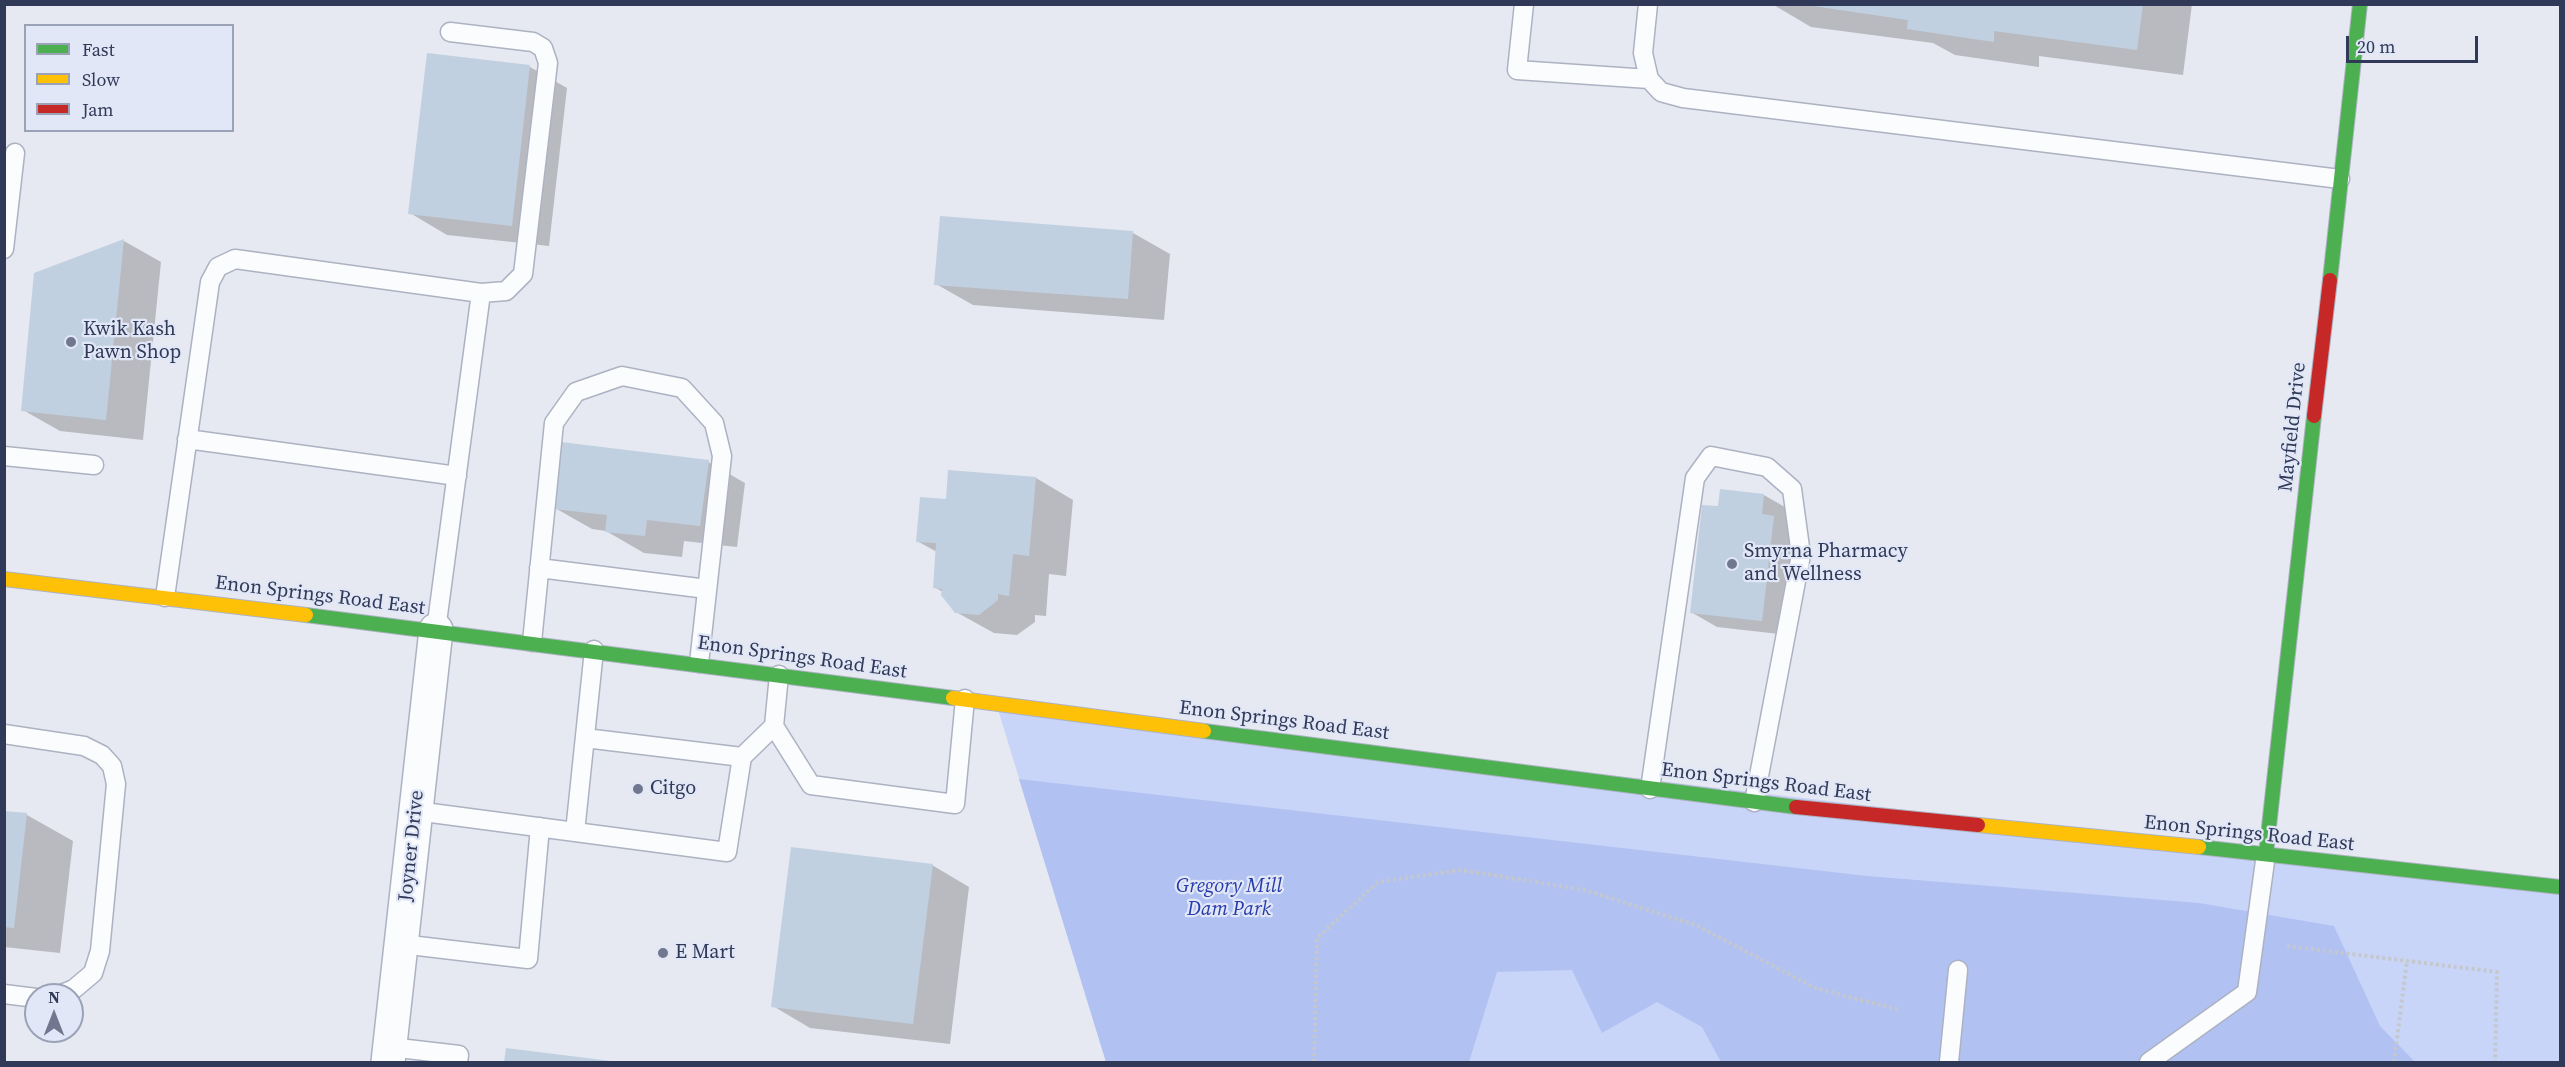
<!DOCTYPE html>
<style>
body{margin:0}
#map{position:relative;width:2565px;height:1067px;overflow:hidden;background:#e6e9f1;font-family:"Source Serif 4",serif}
canvas{display:block}
.frame{position:absolute;inset:0;border:6px solid #303a58;pointer-events:none}
.legend{position:absolute;left:24px;top:24px;width:210px;height:108px;box-sizing:border-box;background:#e1e7f6;border:2px solid #9aa2b7;margin:0;padding:8px 10px;list-style:none;font-size:18px;color:#303a58}
.legend li{display:flex;align-items:center;gap:12px;height:30px}
.legend b{width:30px;border:2px solid #9aa2b7}
.north{position:absolute;left:24px;top:983px;width:60px;height:60px;box-sizing:border-box;background:#e1e7f6;border:2px solid #9aa2b7;border-radius:50%;rotate:0deg;font-size:16px;font-weight:700;line-height:24px;text-align:center;color:#303a58}
.north::after{content:'';display:block;margin:auto;width:21px;height:27px;background:#70778e;clip-path:polygon(50% 0,100% 100%,50% 72%,0 100%)}
.scale{position:absolute;left:2346px;top:36px;width:132px;height:27px;box-sizing:border-box;border:3px solid #303a58;border-top:0;padding-left:8px;font-size:18px;line-height:21px;white-space:nowrap;color:#303a58;-webkit-text-stroke:4px #e1e7f6;paint-order:stroke}
</style>
<div id="map">
<canvas width="2565" height="1067"></canvas>
<div class="frame"></div>
<ul class="legend">
<li><b style="height:8px;background:#4caf50"></b>Fast</li>
<li><b style="height:8px;background:#ffc107"></b>Slow</li>
<li><b style="height:8px;background:#c62828"></b>Jam</li>
</ul>
<div class="north">N</div>
<div class="scale">20 m</div>
</div>
<script>
const g = document.querySelector('canvas').getContext('2d');
g.lineJoin = 'round';
function fillPath(path, color) { g.fillStyle = color; g.fill(path, 'evenodd'); }
const shape = rows => new Path2D(rows.map(r => 'M' + r).join(''));
function strokePath(path, color, width, dash) { g.strokeStyle = color; g.lineWidth = width; g.lineCap = dash ? 'butt' : 'round'; g.setLineDash(dash || []); g.stroke(path); }
function drawText(font, color, halo, rows, align = 'center') {
  g.font = font + ' "Source Serif 4",serif'; g.lineWidth = 4.5; g.setLineDash([]); g.textBaseline = 'middle'; g.strokeStyle = halo; g.fillStyle = color; for (const [text, x, y, turn = 0] of rows) {
    g.save(); g.translate(x, y); g.rotate((+turn || 0) * Math.PI / 180); g.textAlign = isNaN(turn) ? turn : align; if (halo) g.strokeText(text, 0, 0); g.fillText(text, 0, 0); g.restore();
  }
}
fillPath(shape([
 [996,703,2560,887,2560,1062,1106,1062]
]), '#c8d5f8');
fillPath(shape([
 [1019,779,1867,876,2199,903,2334,926,2380,1026,2415,1062,1721,1062,1702,1027,1657,1002,1602,1033,1572,970,1497,972,1469,1062,1106,1062]
]), '#b1c1f1');
fillPath(shape([
 [1772,4,2192,4,2183,75,2039,56,2039,67,1955,55,1933,43,1811,27],
 [428,55,530,67,567,88,549,246,447,235,410,213],
 [1133,233,1170,254,1164,320,973,305,936,284],
 [124,241,161,262,143,440,60,431,23,410,36,274],
 [708,462,745,483,737,547,684,541,682,557,644,553,606,531,592,529,555,508],
 [949,471,1036,478,1073,500,1066,576,1049,574,1046,616,1035,615,1035,622,1017,635,994,633,956,612,943,592,934,587,937,552,917,541,947,501],
 [1721,490,1764,495,1790,510,1799,532,1788,635,1717,627,1691,612,1719,508],
 [4,812,27,815,73,841,60,953,4,947],
 [932,865,969,887,950,1044,810,1028,773,1006],
 [507,1050,611,1062,506,1062]
]), '#0003');
fillPath(shape([
 [1800,4,2143,4,2137,50,1994,31,1994,42,1907,29,1908,20],
 [427,53,530,65,512,226,408,214],
 [940,216,1133,231,1128,299,934,285],
 [124,239,106,420,21,411,34,273],
 [561,442,709,460,700,526,647,520,645,536,605,532,607,515,554,509],
 [948,470,1036,477,1029,556,1013,554,1009,596,998,594,998,600,979,615,955,613,941,595,942,589,933,588,936,543,916,542,920,497,946,499],
 [1720,489,1764,494,1762,514,1774,516,1762,621,1690,613,1702,505,1718,506],
 [4,811,27,813,14,928,4,927],
 [791,847,933,864,913,1024,771,1007],
 [506,1048,611,1061,611,1062,504,1062]
]), '#c1d0e0');
const lane = shape([
 [1524,4,1517,70,1649,79],
 [1648,4,1643,53,1649,79,1661,92,1683,98,2340,179],
 [4,249,15,153],
 [187,439,457,476],
 [4,456,94,465],
 [539,568,707,589],
 [165,597,210,282,218,267,235,259,481,293,506,291,523,274,548,63,543,48,533,42,450,32],
 [436,630,481,293],
 [532,642,554,423,576,392,622,376,682,388,714,423,722,456,699,663],
 [779,675,774,726,811,785,955,804,965,699],
 [4,734,84,746,102,755,112,766,116,784,100,951,93,973,74,989,59,995],
 [585,738,742,757],
 [1650,789,1695,478,1711,456,1767,467,1792,489,1801,555,1754,802],
 [416,811,727,852,742,757,774,726],
 [575,832,594,650],
 [401,944,528,959,540,827],
 [4,994,36,998],
 [390,1047,459,1055,458,1062],
 [1949,1062,1958,970],
 [2149,1062,2247,992,2266,854]
]);
const street = shape([
 [388,1062,436,630]
]);
const fast = shape([
 [2330,280,2360,4],
 [306,615,953,698],
 [1204,731,1796,807],
 [2199,847,2560,887],
 [2266,854,2314,416]
]);
const slow = shape([
 [4,579,306,615],
 [953,698,1204,731],
 [1978,825,2199,847]
]);
const jam = shape([
 [2314,416,2330,280],
 [1796,807,1978,825]
]);
strokePath(lane, '#acb2c2', 21);
strokePath(street, '#acb2c2', 36);
strokePath(fast, '#acb2c2', 16);
strokePath(slow, '#acb2c2', 16);
strokePath(jam, '#acb2c2', 16);
strokePath(shape([
 [2287,946,2497,972,2495,1062],
 [1314,1062,1317,938,1378,882,1461,870,1585,890,1698,926,1815,988,1900,1010],
 [2394,1062,2407,961]
]), '#c4c8ce', 4, [3, 3]);
strokePath(lane, '#fbfcfd', 18);
strokePath(street, '#fbfcfd', 33);
strokePath(fast, '#4caf50', 14);
strokePath(slow, '#ffc107', 14);
strokePath(jam, '#c62828', 14);
for (const [x, y, r, color] of [
 [71,342,6,"#70778e"],
 [1732,564,6,"#70778e"],
 [638,789,6,"#70778e"],
 [663,953,6,"#70778e"]
]) { const dot = new Path2D(); dot.arc(x, y, r, 0, 2 * Math.PI); g.fillStyle = color; g.fill(dot); strokePath(dot, '#e1e7f6', 2); }
drawText('20px', '#303a58', '#e1e7f6', [
 ["Kwik Kash",83,330],
 ["Pawn Shop",83,353],
 ["Smyrna Pharmacy",1744,552],
 ["and Wellness",1744,575],
 ["Citgo",650,789],
 ["E Mart",675,953]
], 'left');
drawText('20px', '#303a58', '#e1e7f6', [
 ["Mayfield Drive",2293,427,-84],
 ["Enon Springs Road East",320,596,7],
 ["Enon Springs Road East",802,658,8],
 ["Enon Springs Road East",1284,721,7],
 ["Enon Springs Road East",1766,783,7],
 ["Enon Springs Road East",2249,834,6],
 ["Joyner Drive",412,846,-84]
]);
drawText('italic 20px', '#263bac', '#e1e7f6', [
 ["Gregory Mill",1229,887],
 ["Dam Park",1229,910]
]);
</script>
